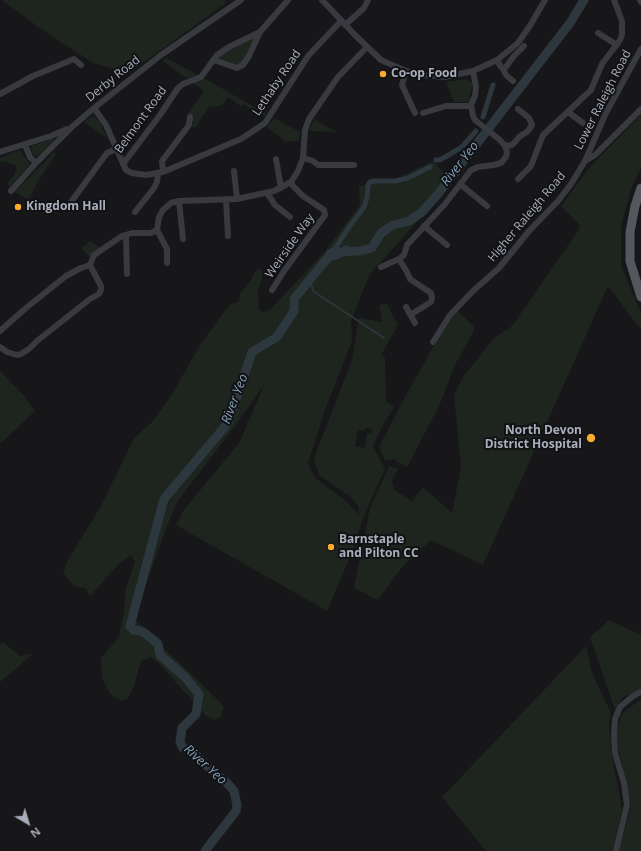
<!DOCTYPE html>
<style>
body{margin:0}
#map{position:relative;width:641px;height:851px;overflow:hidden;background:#17171a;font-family:"Open Sans",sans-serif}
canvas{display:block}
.north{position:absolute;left:8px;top:803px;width:40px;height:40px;-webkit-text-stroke:3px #121215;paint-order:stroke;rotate:142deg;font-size:11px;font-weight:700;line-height:16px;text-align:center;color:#a9afba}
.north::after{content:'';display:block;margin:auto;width:14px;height:18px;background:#a9afba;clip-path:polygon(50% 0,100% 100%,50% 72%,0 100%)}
</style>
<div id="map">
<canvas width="641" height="851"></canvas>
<div class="north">N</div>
</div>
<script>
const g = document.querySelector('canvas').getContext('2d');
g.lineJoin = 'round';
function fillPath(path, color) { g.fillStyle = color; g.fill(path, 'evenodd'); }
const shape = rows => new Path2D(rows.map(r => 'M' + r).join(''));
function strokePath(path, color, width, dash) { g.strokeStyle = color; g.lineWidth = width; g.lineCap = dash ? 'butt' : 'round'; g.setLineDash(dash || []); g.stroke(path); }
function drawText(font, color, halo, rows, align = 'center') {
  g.font = font + ' "Open Sans",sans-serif'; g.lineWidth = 4; g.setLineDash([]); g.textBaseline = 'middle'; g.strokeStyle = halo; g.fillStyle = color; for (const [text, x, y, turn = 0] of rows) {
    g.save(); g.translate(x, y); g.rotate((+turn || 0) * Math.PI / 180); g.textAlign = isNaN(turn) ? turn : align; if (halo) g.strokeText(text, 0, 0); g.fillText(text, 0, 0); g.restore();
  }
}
fillPath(shape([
 [2,0,225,0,226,3,129,73,93,63,41,29],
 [259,33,249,56,237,68,215,60,218,56],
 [166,58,198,75,194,77,186,78,163,61,163,59],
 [204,78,268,115,261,116,244,104,242,107,228,97,221,106,209,107,195,128,191,126,194,123,192,121,192,116,187,115,204,91,193,83],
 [466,79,473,83,469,101,466,102,454,102,446,82],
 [641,114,641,168,631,189,621,227,621,265,641,313,641,330,608,286,483,565,431,540,402,567,378,600,354,588,370,508,389,466,398,469,392,480,394,490,412,501,423,487,452,513,461,467,454,395,463,377,493,339,512,326,578,231,580,225,561,206,589,168],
 [92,117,96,118,99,121,102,127,107,138,84,122],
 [274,118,300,132,299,141,287,141,286,142,267,127],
 [314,119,337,132,309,131],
 [53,139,53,141,39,155,36,156,32,154,31,150,32,146],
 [16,151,20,151,30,164,10,187,7,183,14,176,17,166,3,161,0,162,0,158],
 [54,152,56,154,38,181,29,200,15,192],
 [433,161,447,177,459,164,465,169,370,274,351,320,352,341,325,410,308,463,315,478,345,500,359,515,359,508,352,498,320,476,316,466,314,458,352,360,359,318,382,322,379,305,387,304,398,325,381,355,385,358,386,401,394,407,382,427,373,446,385,469,363,518,353,550,327,611,176,525,183,511,239,443,265,383,238,422,177,502,165,531,141,598,135,620,220,702,224,708,221,716,215,720,206,716,158,662,151,657,141,661,134,686,128,698,122,701,110,694,102,678,101,658,119,637,124,611,126,588,135,562,131,555,118,565,90,596,86,589,74,586,63,573,68,560,101,506,134,438,152,422,171,396,200,345,230,304,239,301,240,293,252,279,254,273,259,268,262,270,263,276,258,290,259,309,263,312,271,309,326,250,360,205,359,186,398,178],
 [347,245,336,260,320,263,326,250],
 [366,428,372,429,371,434,367,433,365,448,355,446,358,430,365,431],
 [90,241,99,247,94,251,89,257,81,248],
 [457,311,473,325,474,331,456,363,439,406,407,467,393,459,385,461,379,447,406,395,443,330],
 [0,371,26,398,35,411,0,444],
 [609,620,641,635,641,689,622,698,615,710,590,637],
 [3,642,20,656,34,653,0,682,0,645],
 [586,646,592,673,611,713,609,722,611,750,622,809,614,851,486,851,442,797],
 [641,699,641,851,619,851,631,807,616,737,621,714]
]), '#1d251e');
fillPath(shape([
 [347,245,353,249,351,253,336,260,320,263,327,250,336,248,341,251,343,246]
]), '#2d373e');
strokePath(shape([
 [310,279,313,291,384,338]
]), '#2d373e', 1.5);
strokePath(shape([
 [483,117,493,85],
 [436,160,440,160,462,147,476,131],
 [333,252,347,230,364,207,367,198,368,185,370,182,375,181,396,181,408,178,430,167]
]), '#2d373e', 5);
strokePath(shape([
 [205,851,236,811,237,805,234,791,228,784,207,766,193,752,183,748,180,742,182,728,196,714,199,694,185,677,160,655,158,644,146,634,141,631,133,630,130,626,164,499,228,423,252,352,277,337,294,311,294,299,325,261,333,252,360,251,372,248,381,233,393,225,409,221,422,212,438,194,570,23,584,0]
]), '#2d373e', 9);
strokePath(shape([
 [322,0,354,34,381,60,406,71,421,75,445,77,473,71,497,60,518,43,531,24,545,0],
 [640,0,641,2],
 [345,25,364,8,368,0],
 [598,33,617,45],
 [214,60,237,68,243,65,249,56,260,32],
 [497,60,501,67,503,69,505,68,514,56,524,46],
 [503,69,506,75,513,81],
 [406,71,402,85,415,113],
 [0,94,33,76,74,59,81,65],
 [94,108,106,125,126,170,132,173,146,175,163,172,241,139,265,123,308,56,341,21],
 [568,112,583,123],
 [423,113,446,106,468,106,471,105],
 [25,145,30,157,36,163],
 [505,146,512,145,515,142,519,137,528,131,532,125,529,118,518,109],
 [0,152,51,136,67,129],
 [303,158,313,161,318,165,354,165],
 [276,159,281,188],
 [585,161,606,113,641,49],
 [123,164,160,115,178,88,183,84,201,77,217,55,229,47,260,32,288,0],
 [234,171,237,199],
 [163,172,162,161,189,125,190,117],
 [518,179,531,166,543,135,591,90,602,64,620,40,622,35,622,21,614,0],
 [291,182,298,171,303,158,305,130,309,119,338,77,367,47],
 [460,184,487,206],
 [11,191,36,163,73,126,94,108,161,55,241,0],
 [267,193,275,205,290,217],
 [226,199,228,236],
 [179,201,183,239],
 [71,202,107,153,116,149],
 [135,212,154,188,157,182,158,174],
 [424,226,447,245],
 [157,230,167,249,167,263],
 [126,235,127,274],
 [399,259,407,272,410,279,431,293,432,298,431,302,410,315],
 [381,267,399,259,404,255,407,245,445,204,471,170,478,167,494,165,501,163,506,157,507,152,505,146,500,140,475,120,473,116,471,105,475,96,476,87,473,71],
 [272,290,284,271,325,215,324,210,303,196,293,186,291,182],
 [406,307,415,323],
 [0,331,26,308,66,276,81,268,90,265],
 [433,342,450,315,474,290,499,268,529,231,558,201,571,184,585,161,595,155,641,109],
 [0,347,7,352,17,355,21,354,29,349,37,341,90,299,99,294,101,290,101,286,90,265,94,255,122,236,132,233,151,233,157,230,159,217,163,210,171,203,179,201,237,199,274,191,291,182],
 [616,851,627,805,624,783,615,753,614,735,615,719,620,707,633,696,641,692]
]), '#383a3f', 6);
strokePath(shape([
 [641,188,635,206,630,232,630,261,641,297]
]), '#54575e', 9);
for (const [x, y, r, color] of [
 [383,74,4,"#faab2f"],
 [18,207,4,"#faab2f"],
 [591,438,5,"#faab2f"],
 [331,547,4,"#faab2f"]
]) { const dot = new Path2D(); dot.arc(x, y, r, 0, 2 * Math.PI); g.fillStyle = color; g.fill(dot); strokePath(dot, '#121215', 1.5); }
drawText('bold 12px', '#a9afba', '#121215', [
 ["Co-op Food",391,74],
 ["Kingdom Hall",26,207],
 ["North Devon",582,431,"right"],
 ["District Hospital",582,445,"right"],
 ["Barnstaple",339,540],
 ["and Pilton CC",339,554]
], 'left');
drawText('12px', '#a9afba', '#121215', [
 ["Derby Road",113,79,-39],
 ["Lethaby Road",277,83,-56],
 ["Lower Raleigh Road",603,100,-63],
 ["Belmont Road",141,120,-54],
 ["Higher Raleigh Road",527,217,-50],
 ["Weirside Way",290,246,-55]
]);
drawText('italic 13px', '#7f9fb6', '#121215', [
 ["River Yeo",460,164,-52],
 ["River Yeo",235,399,-69],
 ["River Yeo",205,765,42]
]);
</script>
